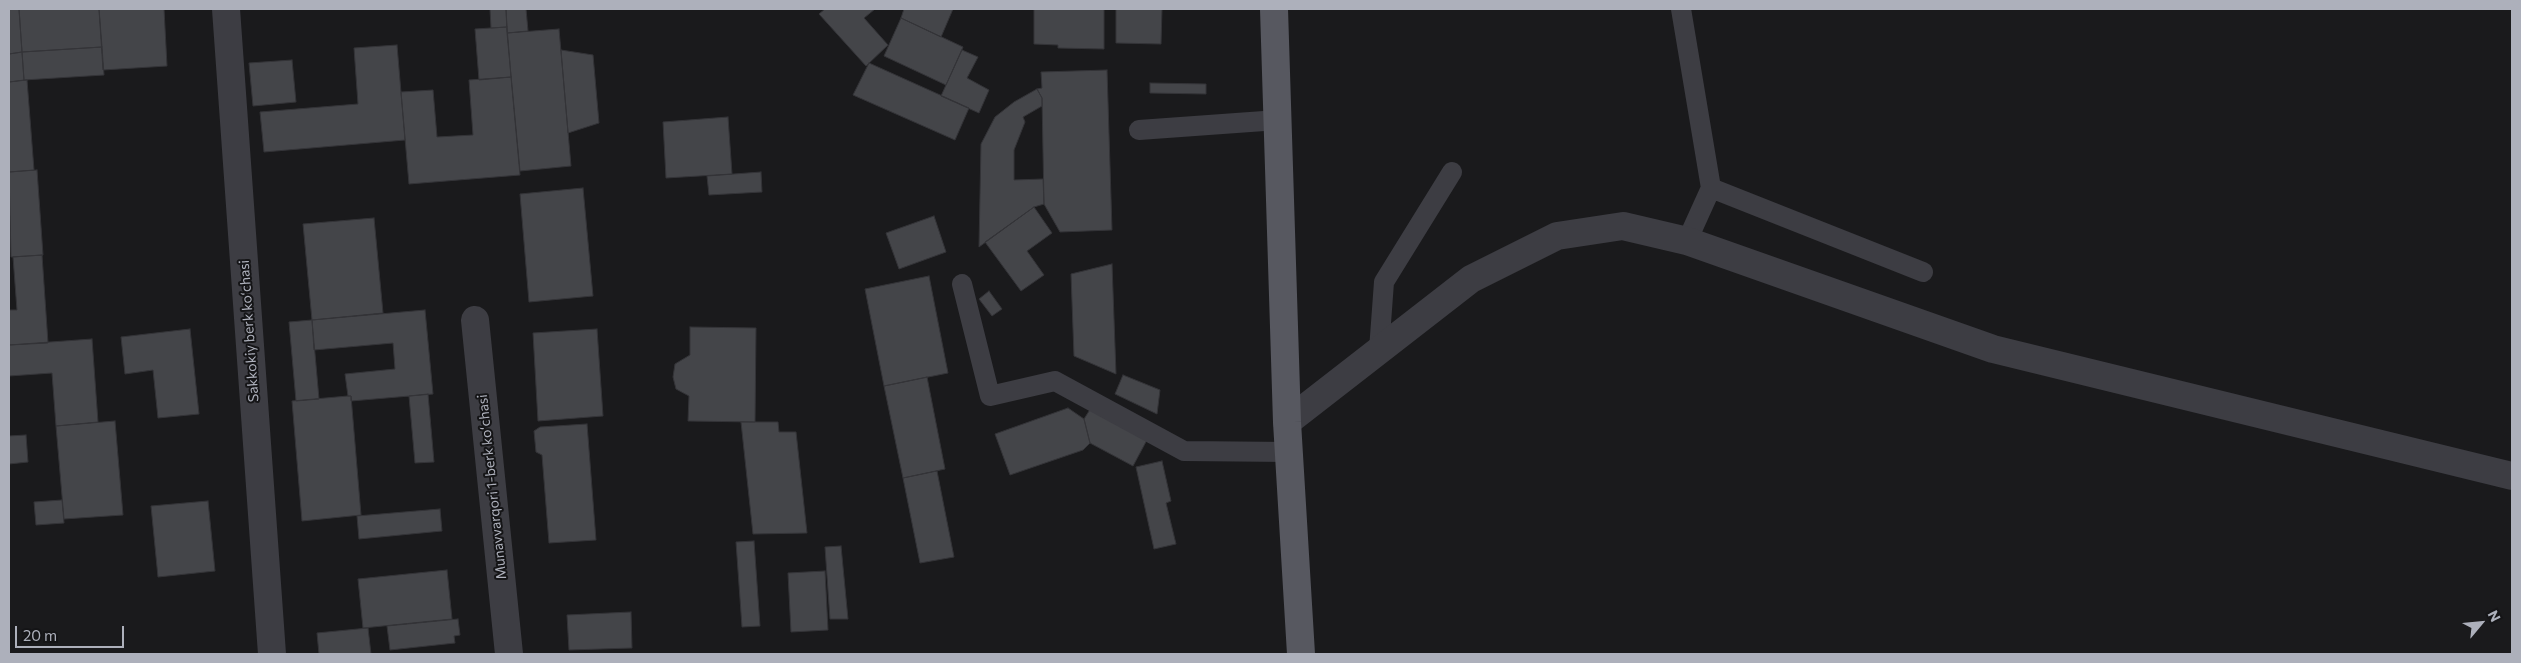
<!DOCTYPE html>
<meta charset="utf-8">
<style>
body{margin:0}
#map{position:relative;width:2521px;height:663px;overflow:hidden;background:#1a1a1c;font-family:Commissioner,sans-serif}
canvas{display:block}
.frame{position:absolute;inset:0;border:10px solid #adb0bb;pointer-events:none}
.north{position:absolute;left:2456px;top:598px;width:50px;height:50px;-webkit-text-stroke:4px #151517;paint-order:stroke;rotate:62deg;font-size:14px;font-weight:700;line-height:20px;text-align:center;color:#adb0bb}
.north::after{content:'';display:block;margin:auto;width:18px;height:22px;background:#adb0bb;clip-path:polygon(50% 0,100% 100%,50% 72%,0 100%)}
.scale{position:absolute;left:15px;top:626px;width:109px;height:22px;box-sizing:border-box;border:2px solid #adb0bb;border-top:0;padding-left:6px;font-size:15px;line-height:18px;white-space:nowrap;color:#adb0bb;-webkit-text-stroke:4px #151517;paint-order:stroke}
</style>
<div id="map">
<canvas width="2521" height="663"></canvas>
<div class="frame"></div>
<div class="north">N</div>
<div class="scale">20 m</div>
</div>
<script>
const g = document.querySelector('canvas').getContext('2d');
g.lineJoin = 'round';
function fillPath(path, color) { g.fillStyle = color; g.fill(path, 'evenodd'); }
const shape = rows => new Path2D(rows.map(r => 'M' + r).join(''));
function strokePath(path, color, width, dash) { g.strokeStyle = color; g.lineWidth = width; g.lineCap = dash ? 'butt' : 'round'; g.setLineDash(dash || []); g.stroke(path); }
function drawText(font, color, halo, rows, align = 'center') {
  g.font = font + ' Commissioner,sans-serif'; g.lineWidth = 4; g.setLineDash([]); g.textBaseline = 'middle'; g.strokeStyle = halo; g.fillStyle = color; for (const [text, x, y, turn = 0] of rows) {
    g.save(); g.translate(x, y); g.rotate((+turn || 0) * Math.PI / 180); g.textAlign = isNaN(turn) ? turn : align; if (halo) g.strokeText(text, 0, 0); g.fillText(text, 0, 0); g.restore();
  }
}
const building = shape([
 [9,9,19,9,22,52,9,54,9,9],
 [19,9,99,9,102,47,22,52,19,9],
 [99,9,164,9,167,66,103,70,99,9],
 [490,9,506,9,507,27,491,28,490,9],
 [506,9,526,9,528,31,507,33,506,9],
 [825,9,875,9,864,18,888,45,866,66,819,14,825,9],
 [904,9,953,9,941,37,901,18,904,9],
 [1034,9,1104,9,1104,49,1058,48,1058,45,1034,44,1034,9],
 [1116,9,1162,9,1161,44,1116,43,1116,9],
 [901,18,963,47,946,85,884,56,901,18],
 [507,27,511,77,479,80,475,29,507,27],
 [559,29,571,166,520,171,507,33,559,29],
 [397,45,405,140,264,152,260,112,358,104,354,48,397,45],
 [102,47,104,75,24,80,22,52,102,47],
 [561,50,593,55,599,123,568,133,561,50],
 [962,50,978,57,967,78,989,90,979,113,941,96,962,50],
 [22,52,24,80,9,82,9,54,22,52],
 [292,60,296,102,253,106,249,63,292,60],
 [869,63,969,108,955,140,853,95,869,63],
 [1107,70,1112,230,1060,232,1044,204,1042,98,1037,89,1042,88,1041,72,1107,70],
 [511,77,520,175,409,184,401,92,433,90,437,137,473,135,469,80,511,77],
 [27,80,34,170,9,172,9,82,27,80],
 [1150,83,1206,84,1206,94,1150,93,1150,83],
 [1037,89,1042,98,1042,106,1023,117,1025,122,1014,150,1014,180,1043,179,1044,204,1034,207,979,247,981,144,995,117,1014,102,1037,89],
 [728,117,732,174,666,178,663,122,728,117],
 [37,170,43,255,11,257,9,172,37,170],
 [761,172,762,192,709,195,707,176,761,172],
 [583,188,593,296,529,302,520,194,583,188],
 [1034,207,1052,233,1027,251,1044,275,1021,291,985,242,1034,207],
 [934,216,946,252,899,269,886,233,934,216],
 [374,218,383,313,312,320,303,224,374,218],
 [42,255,48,343,9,345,9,310,17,310,13,257,42,255],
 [1112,264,1116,374,1074,356,1071,274,1112,264],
 [929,276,948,373,884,386,865,289,929,276],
 [989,291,1002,309,992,316,979,299,989,291],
 [425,310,433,394,351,401,351,396,348,396,345,374,395,369,393,343,314,350,312,320,425,310],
 [312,320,319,399,296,401,289,322,312,320],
 [690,327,756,328,755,422,688,421,689,396,676,389,673,377,675,364,690,355,690,327],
 [190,329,199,414,158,418,153,370,125,374,121,337,190,329],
 [597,329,603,416,538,421,533,333,597,329],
 [92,339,98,422,56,426,52,373,9,376,9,345,92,339],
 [1123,375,1160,390,1157,414,1115,394,1123,375],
 [927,377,945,469,903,478,884,386,927,377],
 [428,394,434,462,415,463,409,396,428,394],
 [348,396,351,396,361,515,302,521,292,401,348,396],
 [1068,408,1084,419,1090,443,1083,450,1010,475,995,434,1068,408],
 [1091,408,1148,438,1133,466,1090,443,1084,419,1091,408],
 [115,421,123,515,64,519,56,426,115,421],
 [741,422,778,422,779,432,796,432,807,533,753,534,741,422],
 [587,424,596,540,549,543,542,455,536,452,534,431,540,427,587,424],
 [26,435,28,462,9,464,9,436,26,435],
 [1162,461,1171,501,1166,503,1176,544,1154,549,1136,467,1162,461],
 [937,471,954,557,920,563,903,478,937,471],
 [62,500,64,523,36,525,34,502,62,500],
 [208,501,215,571,158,577,151,506,208,501],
 [440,509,442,531,359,539,357,516,440,509],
 [754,541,760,626,742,627,736,542,754,541],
 [841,546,848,619,830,619,825,547,841,546],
 [447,570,452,619,363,628,358,579,447,570],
 [825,571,828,630,791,632,788,573,825,571],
 [631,612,632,648,569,650,567,615,631,612],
 [458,619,460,635,454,636,455,643,390,650,387,626,458,619],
 [368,628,371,654,319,654,317,633,368,628]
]);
fillPath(building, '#444549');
strokePath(building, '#343438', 1);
strokePath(shape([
 [1681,9,1711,188,1687,241],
 [1139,130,1278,120],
 [1711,188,1923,272],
 [962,284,990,396,1055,381,1184,451,1289,452],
 [1379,350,1384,282,1452,172]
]), '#3d3d43', 20);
strokePath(shape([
 [226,9,272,654],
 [475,320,509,654],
 [1287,422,1471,279,1557,236,1623,226,1687,241,1993,349,2512,476]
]), '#3d3d43', 28);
strokePath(shape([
 [1274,9,1287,422,1301,654]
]), '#575860', 28);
drawText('14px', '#adb0bb', '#151517', [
 ["Sakkokiy berk koʻchasi",249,331,-94],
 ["Munavvarqori 1-berk koʻchasi",492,487,-96]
]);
</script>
